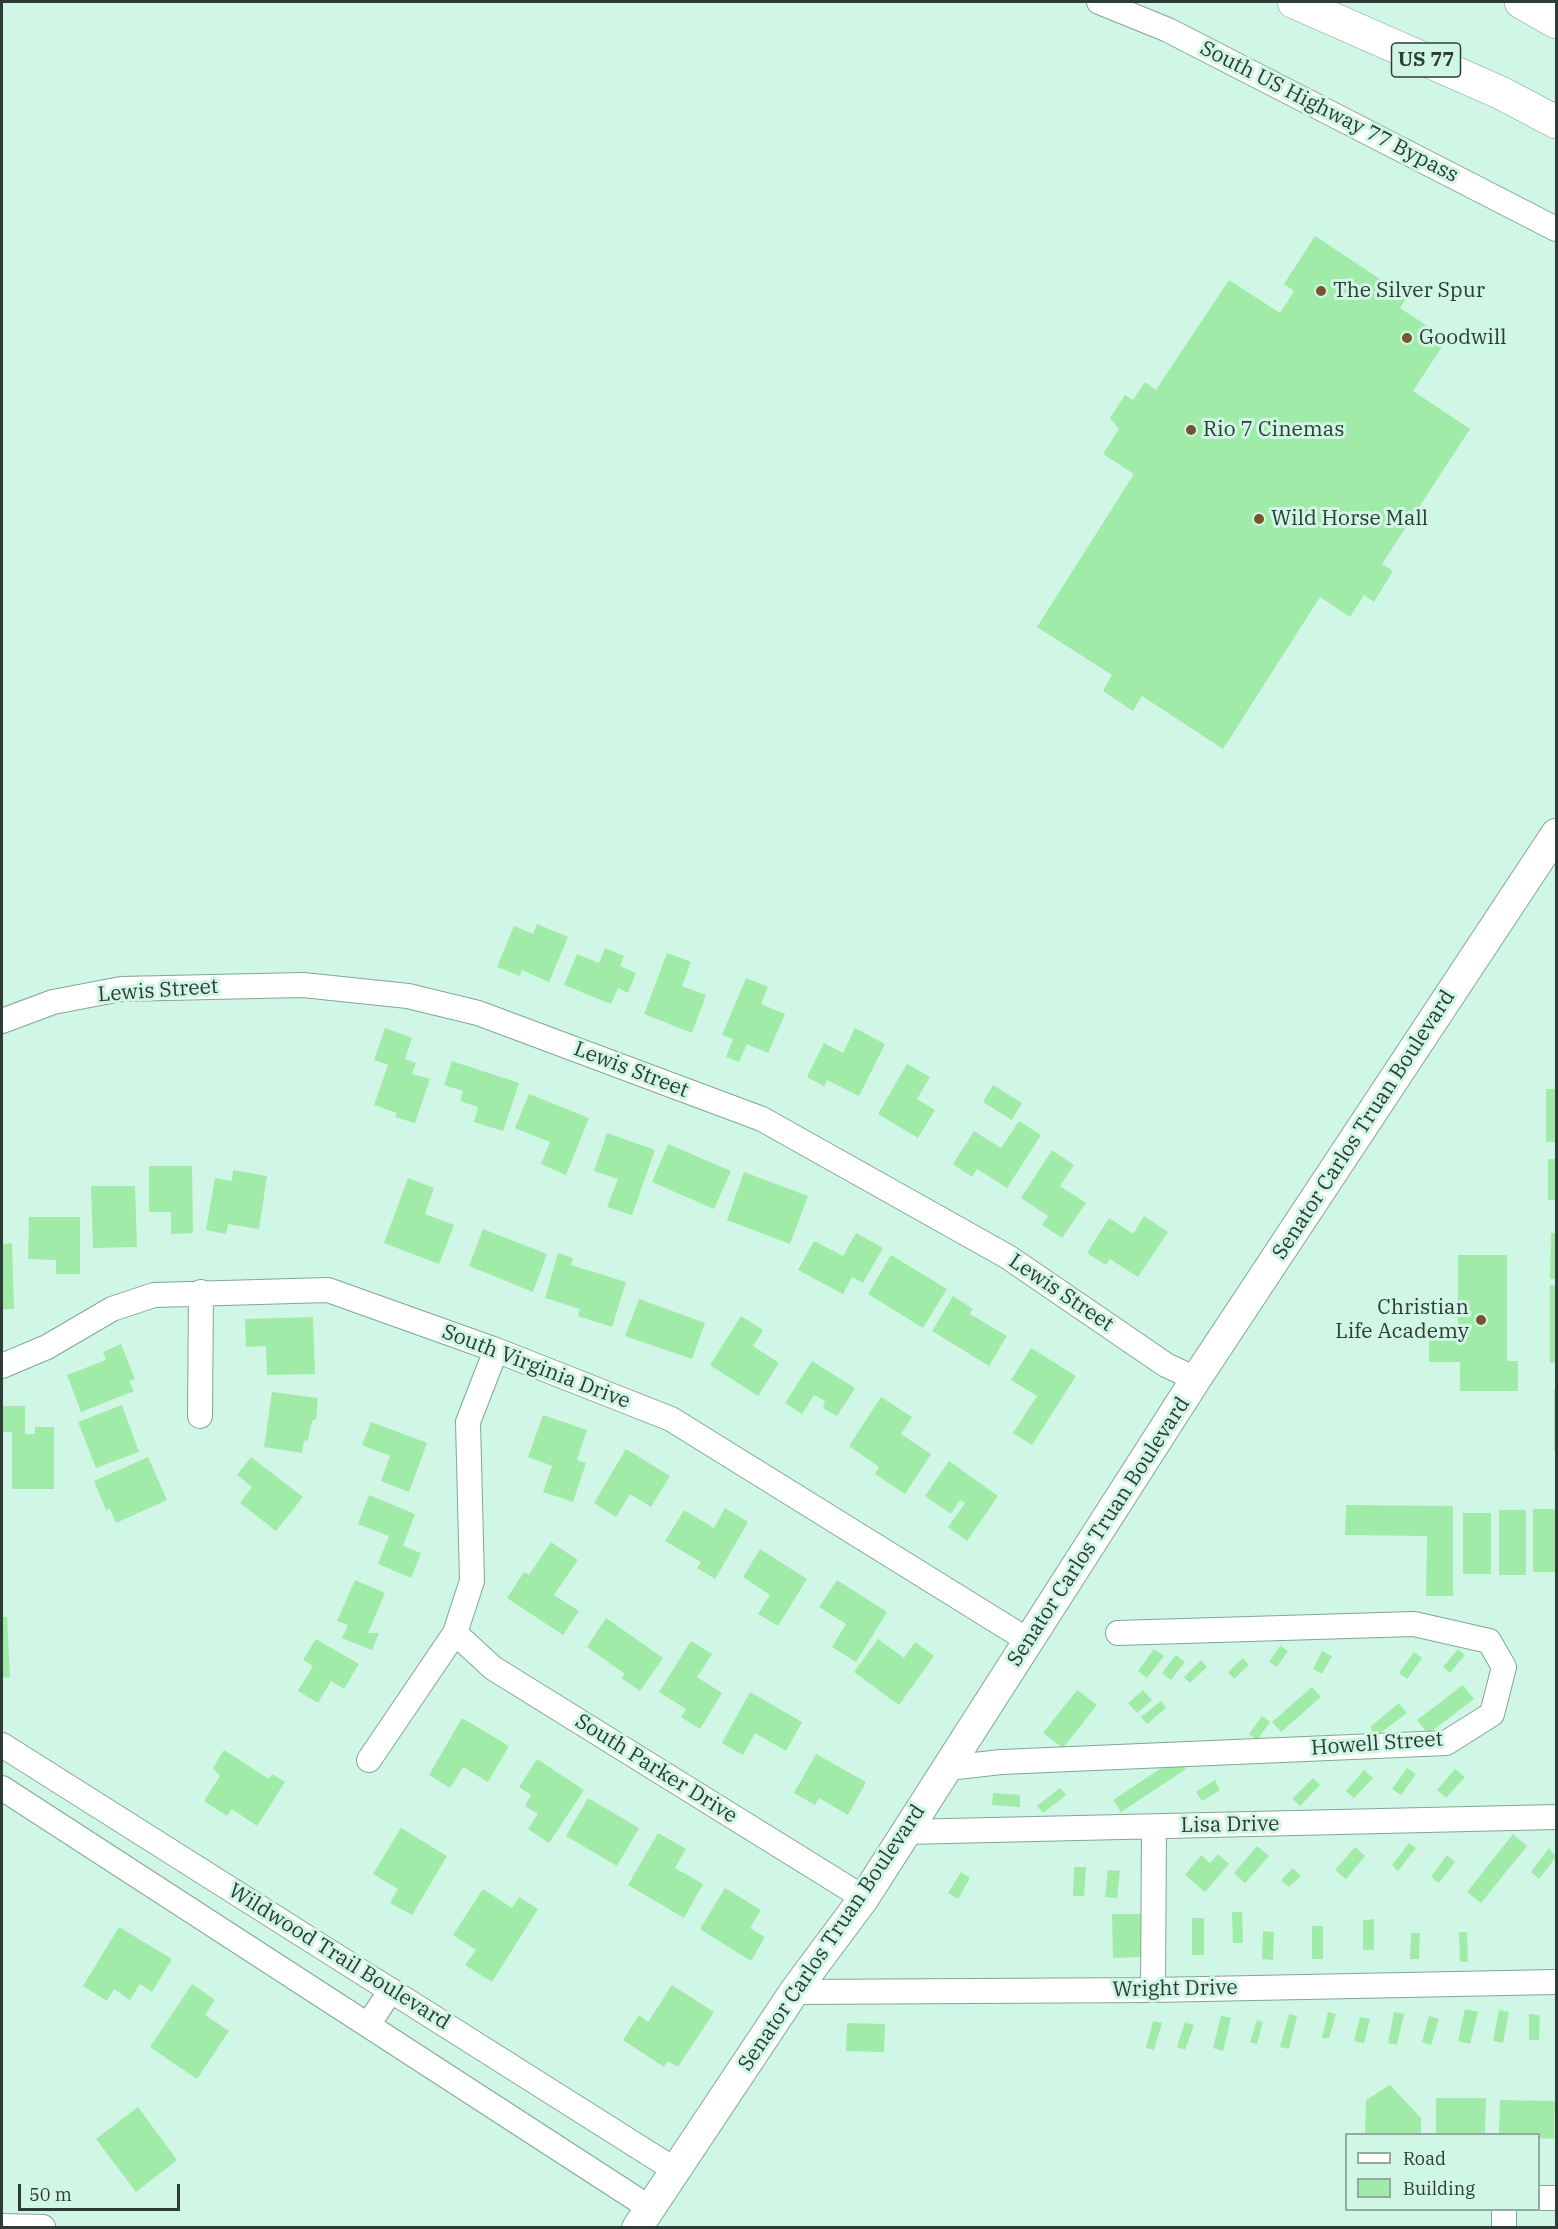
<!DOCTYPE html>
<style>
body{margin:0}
#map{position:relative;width:1558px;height:2229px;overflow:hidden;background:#d0f6e5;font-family:"IBM Plex Serif",serif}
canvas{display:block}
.frame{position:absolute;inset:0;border:3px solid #2d3c36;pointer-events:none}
.legend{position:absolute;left:1345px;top:2133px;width:195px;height:78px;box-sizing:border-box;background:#d0f6e5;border:2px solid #8fac9f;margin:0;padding:8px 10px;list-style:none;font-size:18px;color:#2d3c36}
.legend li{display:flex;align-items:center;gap:12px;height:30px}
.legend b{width:30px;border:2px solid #8fac9f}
.scale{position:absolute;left:18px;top:2184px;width:162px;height:27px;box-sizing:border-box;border:3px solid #2d3c36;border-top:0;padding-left:8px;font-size:18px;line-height:21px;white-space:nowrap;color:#2d3c36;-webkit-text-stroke:4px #d0f6e5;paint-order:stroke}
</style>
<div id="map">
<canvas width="1558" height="2229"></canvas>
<div class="frame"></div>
<ul class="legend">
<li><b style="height:8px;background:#fff"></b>Road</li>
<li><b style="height:16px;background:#a1eba8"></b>Building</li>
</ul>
<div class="scale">50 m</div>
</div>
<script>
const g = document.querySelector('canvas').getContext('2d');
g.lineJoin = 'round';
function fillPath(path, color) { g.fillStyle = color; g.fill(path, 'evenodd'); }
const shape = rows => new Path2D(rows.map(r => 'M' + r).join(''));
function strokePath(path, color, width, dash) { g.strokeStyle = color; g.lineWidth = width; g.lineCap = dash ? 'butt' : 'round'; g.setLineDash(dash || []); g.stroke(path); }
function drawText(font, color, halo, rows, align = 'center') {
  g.font = font + ' "IBM Plex Serif",serif'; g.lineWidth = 6; g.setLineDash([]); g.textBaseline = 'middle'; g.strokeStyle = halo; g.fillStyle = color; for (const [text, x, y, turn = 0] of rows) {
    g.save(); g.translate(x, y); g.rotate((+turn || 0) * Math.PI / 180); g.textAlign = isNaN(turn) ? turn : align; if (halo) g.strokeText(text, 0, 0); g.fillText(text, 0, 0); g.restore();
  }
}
fillPath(shape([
 [1315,236,1407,297,1400,308,1447,339,1413,391,1470,429,1382,564,1393,571,1374,602,1364,595,1350,617,1320,597,1223,749,1142,696,1133,711,1103,691,1112,675,1037,627,1134,474,1103,454,1119,429,1110,418,1125,395,1133,400,1145,382,1156,390,1229,280,1280,313,1294,291,1284,284],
 [537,924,568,937,549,982,522,970,520,976,497,967,514,926,533,934],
 [605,948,624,956,620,966,636,973,628,993,618,988,611,1004,564,985,577,954,599,963],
 [667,953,691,962,682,986,706,995,692,1033,644,1014],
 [746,978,768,987,761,1004,785,1014,768,1053,747,1044,739,1062,726,1057,733,1039,722,1035],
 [385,1028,412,1038,405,1059,416,1063,412,1074,430,1079,415,1123,395,1117,397,1113,374,1105,388,1065,374,1060],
 [855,1028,885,1044,859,1096,827,1080,824,1086,807,1077,824,1043,843,1053],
 [452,1061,519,1083,503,1131,474,1122,478,1107,460,1101,463,1091,444,1085],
 [907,1064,930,1077,917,1099,935,1110,918,1138,878,1114],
 [993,1085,1022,1103,1012,1120,983,1102],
 [1546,1089,1556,1089,1556,1142,1546,1142],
 [529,1094,589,1118,566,1175,541,1164,550,1142,515,1128],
 [1019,1121,1041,1135,1007,1188,977,1169,972,1177,953,1164,974,1131,1001,1148],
 [607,1133,655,1150,632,1215,607,1207,618,1179,594,1171],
 [668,1144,731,1171,714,1209,652,1182],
 [1052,1150,1074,1165,1060,1186,1086,1203,1062,1238,1042,1225,1048,1216,1021,1198],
 [1548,1159,1556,1159,1556,1200,1548,1200],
 [149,1166,192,1166,193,1233,171,1234,171,1212,149,1212],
 [233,1170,267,1176,259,1229,228,1224,226,1234,206,1230,215,1178,232,1181],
 [744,1172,808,1196,790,1244,727,1220],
 [408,1178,434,1188,425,1214,454,1225,439,1264,384,1243],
 [91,1186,135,1186,137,1247,93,1248],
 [1144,1216,1168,1232,1138,1277,1110,1259,1106,1265,1087,1253,1109,1218,1133,1234],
 [29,1217,80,1217,80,1274,56,1274,56,1260,28,1259],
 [483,1229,547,1254,533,1292,469,1266],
 [856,1233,883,1248,863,1283,852,1277,843,1294,798,1270,814,1241,843,1256],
 [1551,1233,1556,1233,1556,1279,1550,1279],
 [12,1243,14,1309,2,1309,2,1244],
 [558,1253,573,1258,571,1265,626,1282,612,1327,578,1316,580,1309,545,1298],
 [891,1255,947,1289,923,1328,868,1294],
 [1458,1255,1507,1255,1507,1361,1518,1361,1518,1391,1460,1391,1460,1362,1429,1362,1429,1329,1458,1329],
 [1550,1285,1556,1285,1556,1363,1550,1363],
 [953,1296,973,1309,970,1314,1007,1336,989,1366,932,1331],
 [639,1299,705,1323,692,1359,625,1336],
 [741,1316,763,1330,753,1346,779,1363,758,1396,710,1365],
 [313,1317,315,1374,267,1375,266,1346,246,1347,245,1319],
 [121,1344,135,1379,129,1381,134,1391,81,1412,67,1375,106,1360,103,1352],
 [1031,1348,1076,1376,1032,1445,1013,1433,1037,1396,1011,1380],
 [812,1361,855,1388,837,1416,823,1408,825,1401,814,1395,802,1414,785,1403],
 [1554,1389,1556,1389,1556,1450,1554,1450],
 [272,1392,318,1398,316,1419,312,1421,308,1440,304,1441,302,1453,264,1447],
 [881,1397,912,1417,901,1434,931,1454,905,1494,875,1474,879,1467,849,1446],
 [122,1405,139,1452,96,1468,78,1422],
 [2,1406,25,1406,25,1434,35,1434,35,1427,54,1427,54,1489,12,1489,12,1432,2,1432],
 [543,1415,587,1430,577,1460,586,1463,573,1502,543,1492,552,1466,528,1457],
 [371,1422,427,1443,409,1492,381,1481,390,1456,362,1445],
 [626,1449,670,1476,651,1507,630,1494,616,1517,594,1503],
 [148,1457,167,1500,116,1523,110,1509,106,1510,94,1481],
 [251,1457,303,1497,276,1531,240,1503,252,1487,237,1475],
 [949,1461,998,1496,967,1541,948,1527,965,1503,960,1500,951,1514,925,1496],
 [369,1495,415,1514,403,1546,421,1553,411,1578,378,1564,389,1536,358,1524],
 [1346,1505,1453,1506,1453,1596,1426,1596,1427,1536,1345,1535],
 [725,1508,748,1522,715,1579,697,1568,701,1562,665,1541,684,1510,714,1528],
 [1533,1509,1556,1509,1556,1572,1533,1572],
 [1499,1510,1526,1510,1526,1575,1499,1575],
 [1463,1513,1491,1513,1491,1574,1463,1574],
 [551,1542,578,1560,554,1595,579,1611,563,1635,507,1598,524,1572,529,1575],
 [760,1549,807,1579,778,1626,758,1614,770,1595,743,1577],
 [355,1580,385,1593,368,1633,379,1633,372,1650,342,1638,348,1625,337,1621],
 [837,1580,887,1612,856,1662,832,1647,846,1624,819,1607],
 [2,1617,7,1617,10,1677,2,1678],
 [606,1618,663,1658,640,1691,621,1678,625,1674,587,1647],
 [316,1639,359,1664,344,1689,331,1681,318,1703,298,1691,313,1666,303,1660],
 [878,1639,904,1658,915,1642,934,1656,899,1705,854,1672],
 [691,1641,712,1654,697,1677,722,1693,700,1729,681,1717,686,1709,659,1692],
 [1280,1646,1288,1651,1277,1667,1269,1662],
 [1154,1649,1164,1656,1147,1678,1138,1671],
 [1458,1649,1465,1655,1450,1673,1443,1667],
 [1322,1651,1332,1656,1322,1674,1313,1669],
 [1414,1652,1422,1658,1407,1679,1399,1673],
 [1176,1655,1185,1662,1171,1680,1162,1673],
 [1243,1658,1249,1665,1234,1679,1228,1672],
 [1201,1660,1207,1667,1190,1683,1184,1677],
 [1463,1685,1474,1699,1428,1734,1417,1720],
 [1312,1687,1321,1697,1281,1732,1272,1722],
 [1077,1690,1097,1705,1063,1748,1043,1733],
 [1143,1690,1152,1700,1137,1713,1128,1703],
 [750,1692,802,1722,786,1751,755,1733,743,1755,722,1743],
 [1161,1701,1166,1708,1147,1724,1141,1717],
 [1399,1703,1407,1713,1376,1736,1370,1727],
 [1262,1716,1270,1722,1257,1740,1249,1734],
 [462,1718,509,1746,488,1782,463,1767,450,1788,429,1775],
 [224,1750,269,1779,272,1774,285,1782,257,1826,232,1809,227,1816,204,1801,220,1776,213,1768],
 [816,1754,866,1782,848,1815,819,1798,815,1805,794,1793],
 [1178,1757,1186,1769,1121,1812,1113,1800],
 [537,1759,584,1790,549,1843,528,1829,538,1814,525,1806,531,1795,519,1787],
 [1407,1768,1416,1774,1401,1795,1392,1789],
 [1455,1769,1465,1777,1446,1798,1437,1790],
 [1364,1770,1373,1778,1354,1798,1346,1791],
 [1313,1778,1320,1785,1300,1806,1292,1799],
 [1215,1780,1220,1790,1202,1801,1196,1792],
 [1060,1788,1066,1795,1043,1813,1037,1806],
 [993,1793,1020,1795,1020,1807,992,1805],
 [588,1798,639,1828,617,1866,566,1836],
 [401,1828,447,1856,412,1915,390,1903,398,1889,373,1874],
 [658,1833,686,1849,675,1868,703,1884,684,1918,628,1885],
 [1513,1834,1527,1846,1481,1903,1467,1892],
 [1409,1843,1416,1848,1398,1871,1392,1865],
 [1257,1846,1269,1856,1245,1883,1234,1873],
 [1355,1847,1365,1856,1346,1879,1335,1870],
 [1549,1848,1556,1857,1539,1879,1531,1872],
 [1218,1854,1229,1864,1205,1892,1185,1875,1201,1855,1210,1863],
 [1447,1855,1455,1862,1439,1883,1431,1877],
 [1074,1867,1086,1867,1084,1896,1073,1896],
 [1293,1868,1301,1876,1289,1887,1281,1880],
 [1108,1870,1120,1871,1117,1898,1105,1897],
 [961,1872,970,1878,958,1899,948,1893],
 [725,1888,761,1910,750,1928,765,1937,751,1961,700,1929],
 [483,1889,512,1908,519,1897,538,1909,492,1982,465,1965,476,1950,453,1935],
 [1232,1912,1242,1912,1243,1943,1233,1943],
 [1112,1914,1142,1914,1143,1957,1113,1958],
 [1192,1918,1204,1918,1204,1955,1192,1955],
 [1374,1919,1374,1950,1363,1950,1363,1920],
 [1312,1926,1323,1926,1323,1959,1312,1959],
 [119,1927,172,1959,152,1992,140,1984,130,2000,114,1989,107,2001,83,1986],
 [1263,1931,1274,1932,1273,1960,1262,1959],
 [1459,1932,1467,1932,1468,1962,1460,1962],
 [1411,1933,1420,1933,1419,1959,1410,1959],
 [192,1984,215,2000,205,2015,229,2031,197,2079,150,2047],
 [672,1985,714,2012,678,2067,668,2061,664,2067,623,2040,639,2015,648,2022],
 [1465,2009,1478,2012,1470,2044,1458,2041],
 [1499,2010,1509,2012,1503,2043,1493,2041],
 [1328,2012,1336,2014,1329,2038,1322,2038],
 [1394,2012,1404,2014,1397,2045,1388,2043],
 [1289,2014,1297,2016,1289,2049,1280,2047],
 [1529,2014,1540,2015,1539,2040,1529,2040],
 [1221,2016,1231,2018,1223,2051,1213,2048],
 [1429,2016,1439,2019,1431,2045,1422,2042],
 [1360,2017,1370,2019,1364,2043,1354,2041],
 [1257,2020,1263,2022,1257,2044,1250,2042],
 [1153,2021,1162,2023,1154,2050,1146,2048],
 [1185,2022,1194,2025,1185,2050,1177,2047],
 [847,2023,885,2024,884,2052,846,2051],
 [1390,2085,1421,2118,1421,2134,1365,2134,1366,2100],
 [1436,2098,1486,2098,1485,2134,1436,2134],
 [1500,2100,1555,2101,1554,2139,1538,2138,1538,2134,1499,2134],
 [138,2107,177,2160,136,2192,96,2139]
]), '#a1eba8');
const minor = shape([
 [1099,2,1168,30,1556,229],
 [2,1021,53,1002,121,989,303,985,408,996,478,1013,762,1119,1008,1257,1166,1365,1196,1379],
 [2,1366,47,1347,112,1309,154,1295,328,1290,496,1350,671,1419,1029,1641],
 [200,1416,201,1292],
 [455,1633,493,1668,864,1898],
 [2,1745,675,2170],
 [369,1760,455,1633,472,1581,468,1422,496,1350],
 [948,1768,1001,1762,1446,1743,1492,1714,1504,1667,1489,1641,1414,1624,1118,1633],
 [2,1788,650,2208],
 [904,1832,1556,1817],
 [1153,1990,1154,1827],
 [794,1992,1153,1990,1556,1982],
 [368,2025,391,1990],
 [1538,2198,1556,2198],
 [1504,2210,1504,2228],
 [2,2226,43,2227]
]);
const major = shape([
 [637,2228,794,1992,864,1898,1196,1379,1556,834]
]);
const highway = shape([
 [1294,2,1501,93,1556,122],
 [1521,2,1556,22]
]);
strokePath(minor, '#82a696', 26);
strokePath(major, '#82a696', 32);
strokePath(highway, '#82a696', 34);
strokePath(minor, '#fff', 24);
strokePath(major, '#fff', 30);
strokePath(highway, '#fff', 33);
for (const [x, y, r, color] of [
 [1321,291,6,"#77542d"],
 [1407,338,6,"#77542d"],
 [1191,430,6,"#77542d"],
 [1259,519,6,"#77542d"],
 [1481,1320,6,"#77542d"]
]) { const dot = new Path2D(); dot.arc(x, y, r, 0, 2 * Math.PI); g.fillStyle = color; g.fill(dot); strokePath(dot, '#d0f6e5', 2); }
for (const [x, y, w] of [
 [1426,60,69]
]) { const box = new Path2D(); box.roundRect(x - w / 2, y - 17, w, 34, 4.5); g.fillStyle = '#d0f6e5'; g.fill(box); strokePath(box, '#2d3c36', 1.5); }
drawText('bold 20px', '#2d3c36', null, [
 ["US 77",1426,60]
]);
drawText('21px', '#2d3c36', '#d0f6e5', [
 ["South US Highway 77 Bypass",1329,112,27],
 ["Lewis Street",158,991,-4],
 ["Lewis Street",631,1070,21],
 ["Senator Carlos Truan Boulevard",1364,1125,-57],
 ["Lewis Street",1061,1293,34],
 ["South Virginia Drive",536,1367,21],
 ["Senator Carlos Truan Boulevard",1099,1532,-57],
 ["Howell Street",1377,1744,-4],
 ["South Parker Drive",656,1769,32],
 ["Lisa Drive",1230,1825,-1],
 ["Senator Carlos Truan Boulevard",832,1938,-56],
 ["Wildwood Trail Boulevard",339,1957,32],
 ["Wright Drive",1175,1989,-1]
]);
drawText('21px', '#2d3c36', '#d0f6e5', [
 ["The Silver Spur",1333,291],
 ["Goodwill",1419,338],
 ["Rio 7 Cinemas",1203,430],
 ["Wild Horse Mall",1271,519],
 ["Christian",1469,1308,"right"],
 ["Life Academy",1469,1332,"right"]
], 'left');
</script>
